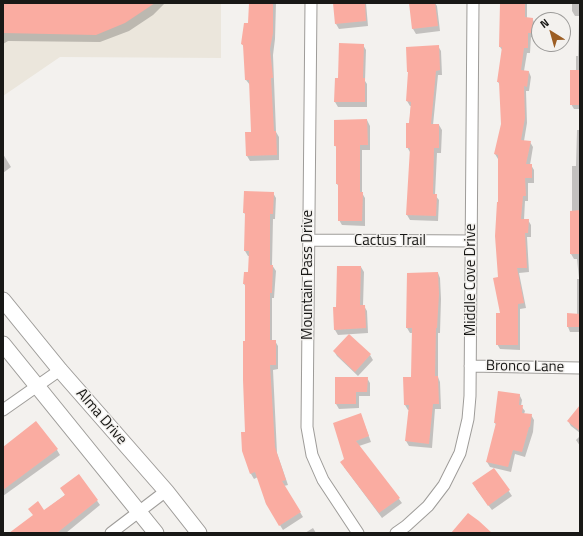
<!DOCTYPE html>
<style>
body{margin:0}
#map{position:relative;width:583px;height:536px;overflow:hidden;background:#f3f1ee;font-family:"Titillium Web",sans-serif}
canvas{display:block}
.frame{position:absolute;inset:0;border:4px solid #181816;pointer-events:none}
.north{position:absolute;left:531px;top:12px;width:40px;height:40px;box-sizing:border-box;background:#f3f1ee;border:1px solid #9b9a98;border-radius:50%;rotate:323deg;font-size:11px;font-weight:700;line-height:16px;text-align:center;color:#181816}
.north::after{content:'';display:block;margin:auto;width:14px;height:18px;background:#9c5e24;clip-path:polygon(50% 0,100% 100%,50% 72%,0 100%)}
</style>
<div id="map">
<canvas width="583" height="536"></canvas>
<div class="frame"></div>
<div class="north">N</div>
</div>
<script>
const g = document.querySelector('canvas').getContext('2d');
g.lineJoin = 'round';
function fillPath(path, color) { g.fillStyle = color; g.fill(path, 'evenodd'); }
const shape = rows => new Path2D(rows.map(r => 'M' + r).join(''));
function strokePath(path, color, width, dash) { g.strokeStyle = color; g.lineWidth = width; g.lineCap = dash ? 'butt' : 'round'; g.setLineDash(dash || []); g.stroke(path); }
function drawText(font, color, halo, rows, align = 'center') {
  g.font = font + ' "Titillium Web",sans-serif'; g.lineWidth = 3; g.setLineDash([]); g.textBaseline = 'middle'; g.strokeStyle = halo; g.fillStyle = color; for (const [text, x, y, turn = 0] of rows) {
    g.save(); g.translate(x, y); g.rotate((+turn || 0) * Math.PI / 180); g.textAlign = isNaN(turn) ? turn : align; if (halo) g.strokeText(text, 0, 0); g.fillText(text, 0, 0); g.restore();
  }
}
fillPath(shape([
 [3,3,221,3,221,58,60,57,3,96]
]), '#ebe6dc');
fillPath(shape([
 [3,3,165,3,153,15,129,31,100,42,8,41,3,44],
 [250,3,276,3,275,39,273,55,276,132,279,137,279,160,250,161,247,156,252,133,250,85,246,80,244,47,242,44,249,24],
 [334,3,366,3,368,26,339,29,336,24],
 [415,3,435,3,437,6,440,31,416,34,413,29],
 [500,3,527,3,527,18,532,18,535,24,535,38,531,37,530,53,527,53,524,71,529,72,531,77,529,91,526,91,527,123,524,141,530,142,533,147,530,165,531,165,534,170,534,183,528,183,528,201,525,201,524,220,528,220,531,225,531,237,527,237,529,272,519,273,526,308,520,309,520,350,500,349,497,344,501,314,499,278,499,203,498,159,495,154,502,124,500,85,498,82,503,51,500,47],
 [572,3,580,3,580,332,570,332,568,327,577,315,577,279,579,279,577,259,574,259,571,254,570,241,572,212,572,166,576,166,577,130,579,130,579,109,574,109,571,104,576,71,576,56,578,56,579,16,575,16,572,11],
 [363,45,366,50,365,81,367,84,367,107,338,107,335,102,339,79],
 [438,46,441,51,442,75,438,75,433,125,439,125,442,130,441,153,437,153,435,195,439,200,438,221,410,220,407,215,411,152,410,152,407,147,411,106,410,106,407,101,409,74,408,72],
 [367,120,370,126,370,150,362,150,362,193,365,198,365,226,342,225,339,220,339,187,337,184,337,149,335,145],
 [3,154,11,167,3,173],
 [273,193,276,198,275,219,273,219,272,265,276,271,274,298,272,298,272,341,275,341,278,346,278,369,273,370,277,453,288,485,284,486,303,517,283,530,266,503,258,477,254,479,251,474,243,451,247,433,246,287,244,284,249,273,250,256,248,256,245,251,246,215,244,213],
 [361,267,364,272,363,306,364,306,367,311,368,333,338,335,335,330,337,308],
 [438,273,440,278,441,299,440,333,438,333,438,377,440,382,441,409,435,409,432,448,409,446,406,441,409,410,408,410,405,405,412,378,413,333,410,333,407,328],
 [349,335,370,355,373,360,358,376,337,356,334,351],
 [367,378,370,383,370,396,359,396,359,408,339,409,336,404],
 [519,394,522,400,521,406,525,411,524,414,531,415,534,420,533,432,525,457,515,454,511,472,490,467,487,462,496,425,495,423],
 [580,406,580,433,571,426,568,421],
 [361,415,371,442,359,446,402,503,382,518,344,467,346,459],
 [580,436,580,446,576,440],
 [3,448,57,450,60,455,3,496],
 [494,469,512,496,492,510,476,489],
 [79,475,100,505,66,533,11,533,34,516,29,509,44,511,65,495],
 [313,528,316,533,305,533]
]), '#0003');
fillPath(shape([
 [3,3,155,3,125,23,96,35,3,33],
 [249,3,273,3,273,33,270,49,273,78,271,78,274,131,276,131,277,155,246,156,245,132,251,132,249,80,245,80,243,45,241,44,244,23,248,23],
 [333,3,365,3,366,21,335,24],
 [409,3,435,3,438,26,412,29],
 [500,3,525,3,525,17,533,18,532,33,528,33,528,48,524,48,521,70,529,71,527,87,524,86,525,118,521,140,531,141,526,164,532,164,532,178,525,178,526,196,523,196,521,219,529,219,528,233,525,233,527,268,517,268,524,303,518,304,518,345,496,345,496,313,500,313,493,278,498,277,495,236,497,202,498,202,498,155,494,154,501,124,499,82,497,82,502,47,499,47],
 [339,43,364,44,363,78,365,78,365,102,334,102,335,78,338,78],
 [439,45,440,70,436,71,431,124,439,124,439,148,434,148,433,194,437,194,436,216,406,215,410,148,406,148,406,123,409,123,411,102,406,101,408,72,407,72,406,47],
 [570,70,580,70,580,105,570,105],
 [367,119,368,145,360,145,360,192,363,192,362,221,338,221,338,184,336,184,336,146,334,146,334,120],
 [244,191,274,192,273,214,270,214,270,265,273,265,272,293,270,293,270,340,276,340,276,365,270,365,275,447,286,480,282,481,301,512,279,526,266,504,255,472,250,474,242,451,241,432,245,432,243,380,243,341,245,341,245,284,243,284,244,272,248,272,249,251,244,251,245,213,243,213],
 [580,210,580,254,570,254,570,211],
 [337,266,361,266,360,305,365,305,366,328,334,330,333,307,336,307],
 [438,272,439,294,437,328,436,328,435,376,438,376,439,404,433,404,429,444,405,441,409,405,404,405,403,377,411,377,412,328,406,328,407,273],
 [567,313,580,314,580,327,567,327],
 [349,334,371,354,355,372,333,351],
 [335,377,368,377,367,392,356,392,356,404,335,404],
 [498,391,520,394,519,405,523,405,522,413,532,414,530,427,529,427,522,452,513,450,508,467,486,462,496,423,494,423],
 [580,405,580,431,567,421],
 [361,413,369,436,356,441,400,498,379,513,340,462,344,459,333,423],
 [36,421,58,449,3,490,3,447],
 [494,468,510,490,488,506,472,483],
 [79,474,98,500,57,533,9,533,33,515,28,509,38,501,44,510,65,495,60,488],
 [468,513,479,521,492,533,451,533]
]), '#faaca1');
const street = shape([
 [311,3,307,427,312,455,323,480,358,533],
 [308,240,471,241],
 [470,366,580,368],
 [3,410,60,370],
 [111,533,166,491],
 [396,533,406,526,428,506,444,485,460,453,468,419,470,396,473,3]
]);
const secondary = shape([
 [3,300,60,370,166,491,199,533],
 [3,344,156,533]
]);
strokePath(street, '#9e9c99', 13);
strokePath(secondary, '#9e9c99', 17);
strokePath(street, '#fff', 11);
strokePath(secondary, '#fff', 15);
drawText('15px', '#181816', '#f3f1ee', [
 ["Cactus Trail",390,241],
 ["Mountain Pass Drive",308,275,-90],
 ["Middle Cove Drive",471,280,-90],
 ["Bronco Lane",525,367,1],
 ["Alma Drive",101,417,49]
]);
</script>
